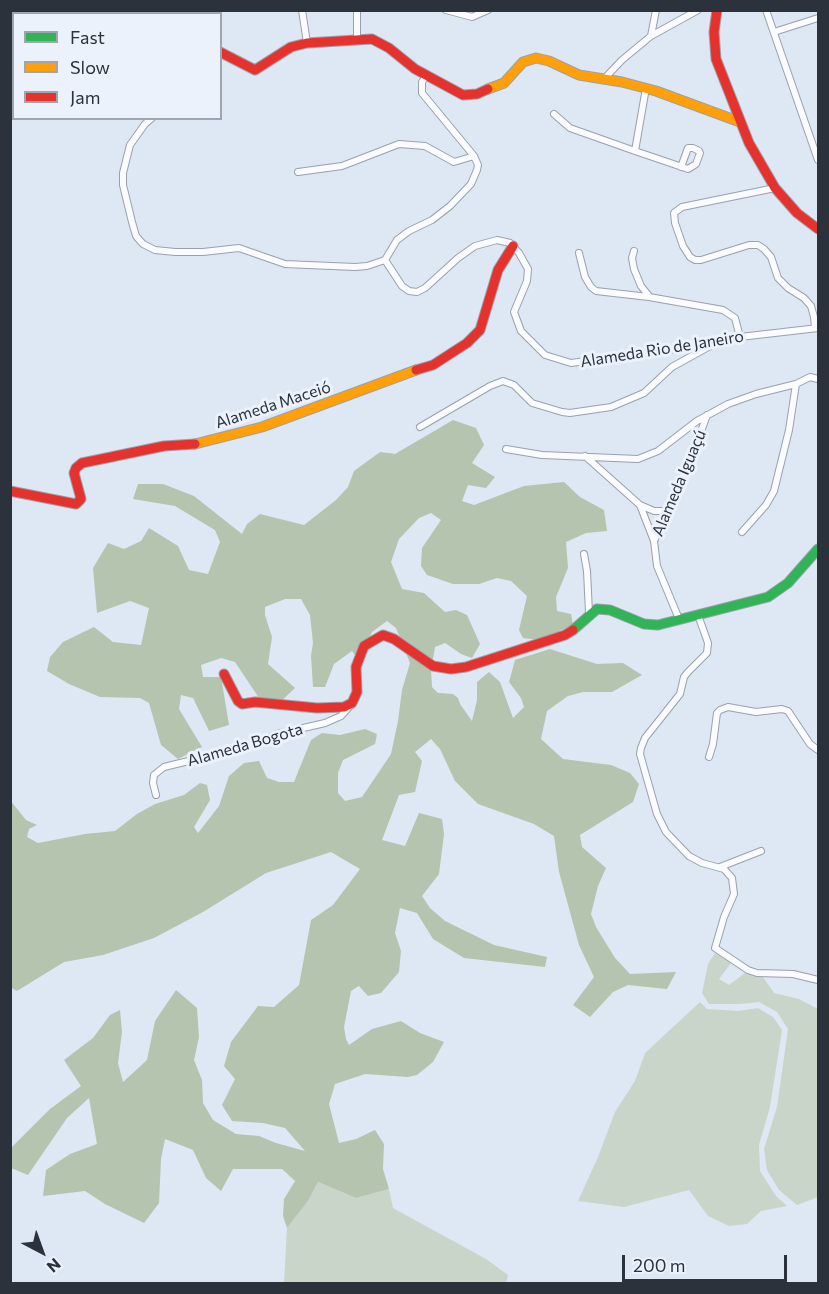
<!DOCTYPE html>
<meta charset="utf-8">
<style>
body{margin:0}
#map{position:relative;width:829px;height:1294px;overflow:hidden;background:#dee7f4;font-family:Commissioner,sans-serif}
canvas{display:block}
.frame{position:absolute;inset:0;border:12px solid #2b323b;pointer-events:none}
.legend{position:absolute;left:12px;top:12px;width:210px;height:108px;box-sizing:border-box;background:#ebf2fc;border:2px solid #9ea5af;margin:0;padding:8px 10px;list-style:none;font-size:18px;color:#2b323b}
.legend li{display:flex;align-items:center;gap:12px;height:30px}
.legend b{width:30px;border:2px solid #9ea5af}
.north{position:absolute;left:12px;top:1222px;width:60px;height:60px;-webkit-text-stroke:4px #ebf2fc;paint-order:stroke;rotate:139deg;font-size:16px;font-weight:700;line-height:24px;text-align:center;color:#2b323b}
.north::after{content:'';display:block;margin:auto;width:21px;height:27px;background:#2b323b;clip-path:polygon(50% 0,100% 100%,50% 72%,0 100%)}
.scale{position:absolute;left:622px;top:1255px;width:165px;height:27px;box-sizing:border-box;border:3px solid #2b323b;border-top:0;padding-left:8px;font-size:18px;line-height:21px;white-space:nowrap;color:#2b323b;-webkit-text-stroke:4px #ebf2fc;paint-order:stroke}
</style>
<div id="map">
<canvas width="829" height="1294"></canvas>
<div class="frame"></div>
<ul class="legend">
<li><b style="height:8px;background:#30b455"></b>Fast</li>
<li><b style="height:8px;background:#ff9f0a"></b>Slow</li>
<li><b style="height:8px;background:#e5322d"></b>Jam</li>
</ul>
<div class="north">N</div>
<div class="scale">200 m</div>
</div>
<script>
const g = document.querySelector('canvas').getContext('2d');
g.lineJoin = 'round';
function fillPath(path, color) { g.fillStyle = color; g.fill(path, 'evenodd'); }
const shape = rows => new Path2D(rows.map(r => 'M' + r).join(''));
function strokePath(path, color, width, dash) { g.strokeStyle = color; g.lineWidth = width; g.lineCap = dash ? 'butt' : 'round'; g.setLineDash(dash || []); g.stroke(path); }
function drawText(font, color, halo, rows, align = 'center') {
  g.font = font + ' Commissioner,sans-serif'; g.lineWidth = 6; g.setLineDash([]); g.textBaseline = 'middle'; g.strokeStyle = halo; g.fillStyle = color; for (const [text, x, y, turn = 0] of rows) {
    g.save(); g.translate(x, y); g.rotate((+turn || 0) * Math.PI / 180); g.textAlign = isNaN(turn) ? turn : align; if (halo) g.strokeText(text, 0, 0); g.fillText(text, 0, 0); g.restore();
  }
}
fillPath(shape([
 [715,953,731,963,719,979,729,985,745,973,763,977,774,993,799,999,818,1009,818,1197,797,1205,779,1190,767,1170,764,1149,777,1107,788,1029,777,1012,759,1002,740,1004,709,1004,702,993,708,964],
 [700,1002,707,1009,738,1011,758,1008,773,1017,782,1030,770,1107,759,1145,760,1171,776,1196,787,1206,761,1211,747,1224,729,1226,708,1216,689,1190,624,1207,578,1201,598,1157,615,1112,635,1081,645,1053],
 [318,1182,356,1198,389,1189,393,1208,486,1259,508,1275,506,1284,284,1284,287,1228,308,1201]
]), '#cad5c9');
fillPath(shape([
 [453,420,476,428,484,445,472,463,495,477,486,488,468,485,462,501,474,505,524,486,564,482,580,497,604,510,607,531,586,533,566,542,568,568,556,597,557,611,571,614,573,625,539,640,523,638,519,630,527,596,511,581,497,578,479,584,453,584,427,575,421,566,422,548,441,520,431,513,419,518,399,539,391,562,402,589,424,593,445,612,456,610,467,615,480,644,472,658,461,654,445,643,435,647,431,670,432,687,438,693,453,694,458,698,460,704,472,721,477,700,477,682,489,672,500,682,513,718,524,707,521,698,509,682,515,660,550,649,597,664,623,663,642,675,612,692,583,692,568,696,547,711,541,739,563,759,611,765,630,773,639,784,633,802,580,835,582,847,606,868,598,886,591,914,596,927,615,958,630,974,676,972,667,989,628,985,613,992,590,1017,573,1005,594,977,579,945,559,872,554,836,534,824,478,804,455,781,440,749,431,739,415,752,422,761,415,792,399,795,382,840,405,846,419,813,442,819,444,834,439,874,422,896,430,908,445,921,494,945,547,957,545,967,464,958,433,939,417,913,400,908,395,933,401,951,399,972,381,993,368,996,359,986,351,991,344,1027,346,1039,349,1045,372,1029,401,1021,420,1033,444,1042,433,1062,417,1075,408,1077,365,1074,335,1084,329,1104,339,1143,356,1139,375,1130,384,1144,383,1169,389,1189,356,1198,318,1182,308,1201,287,1228,283,1216,284,1199,295,1181,282,1169,233,1169,221,1191,206,1178,193,1150,165,1139,161,1159,159,1203,144,1223,105,1204,85,1191,43,1196,46,1170,70,1154,97,1144,89,1098,67,1118,28,1175,11,1168,11,1148,50,1109,81,1086,64,1060,93,1038,110,1015,120,1010,122,1032,118,1063,123,1082,147,1060,155,1021,176,990,197,1008,199,1037,194,1060,202,1080,203,1103,213,1120,236,1134,259,1136,276,1143,305,1151,285,1128,263,1123,232,1121,222,1105,235,1079,224,1066,231,1042,258,1006,274,1007,299,985,311,920,333,905,360,869,331,852,266,873,203,912,154,938,103,955,64,962,17,991,10,987,10,800,26,820,37,825,29,829,27,837,38,843,85,834,115,831,137,814,155,804,184,795,200,783,207,785,210,800,194,827,198,833,219,806,229,776,244,763,259,761,267,778,279,782,294,782,311,740,322,733,340,735,365,729,377,734,375,744,343,760,338,773,338,793,345,801,362,797,391,754,398,721,402,690,410,663,396,628,387,621,372,632,359,661,352,651,334,664,325,687,313,687,311,656,313,643,310,615,301,599,285,599,265,607,265,615,272,637,268,664,295,688,277,705,259,698,235,662,221,658,201,665,203,677,221,677,229,725,209,731,193,698,181,695,179,709,202,747,178,759,161,745,149,703,140,698,100,697,69,684,47,671,50,657,63,642,94,627,113,642,141,645,149,608,130,601,97,613,93,568,108,543,124,549,141,541,149,528,178,546,189,570,208,574,220,542,215,530,175,506,133,499,138,484,163,484,194,496,242,534,247,524,260,514,304,525,336,500,348,487,354,471,380,452,395,454]
]), '#b5c4ae');
const street = shape([
 [173,10,175,14],
 [302,10,307,43],
 [357,10,357,39],
 [446,10,472,17,488,10],
 [766,10,818,160],
 [120,14,136,14],
 [774,32,818,18],
 [651,36,656,10],
 [603,80,622,60,651,36,698,10],
 [554,114,570,128,635,151,688,169,696,164,700,153,699,151,693,148,688,148,681,167],
 [152,118,145,124,130,145,123,173,123,185,132,222,136,236,143,244,155,250,175,252,203,252,239,248,285,264,355,267,367,266,385,260],
 [635,151,646,88],
 [298,172,342,166,399,144,425,146,454,162,474,156],
 [775,188,682,207,674,213,675,223,683,246,690,257,695,260,701,260,749,245,758,245,764,249,771,257,778,278,788,288,804,298,811,306,814,317,815,328],
 [634,251,632,258,634,269,641,286,649,296],
 [579,253,585,277,591,287,596,291,649,297,723,310,735,318,740,337],
 [385,260,402,286,409,291,417,292,425,288,458,258,475,246,497,240,510,243,519,253,528,269,527,281,514,312,521,331,545,355,571,363,713,344,740,337,818,328],
 [385,260,397,240,409,231,432,220,450,206,471,184,477,170,478,165,474,156,422,93,422,82,427,75],
 [420,427,490,386,503,381,514,385,532,403,562,412,570,413,611,407,644,393,672,367,710,346],
 [506,449,542,455,638,459,658,451,697,421,728,404,756,394,796,384,810,377,818,379],
 [585,456,640,505,654,541],
 [640,505,654,511,668,511],
 [742,532,766,505,774,491,789,430,796,384],
 [584,554,587,571,589,613],
 [698,615,708,643,707,653,688,672,684,677,680,694,645,738,641,748,640,754,657,814,666,832,689,856,702,863,724,869,732,878,734,894,724,917,715,948,748,970,757,973,793,974,818,980],
 [679,619,657,566,654,541,691,459,707,415],
 [709,757,713,744,717,713,720,710,728,707,756,712,782,709,788,711,810,744,818,750],
 [156,795,153,783,154,775,164,767,250,746,277,734,325,723,341,716,350,706],
 [720,867,761,851]
]);
const fast = shape([
 [573,630,597,609,610,610,644,624,658,625,768,597,788,583,818,549]
]);
const slow = shape([
 [488,89,504,83,523,62,536,58,549,61,579,75,622,82,656,91,740,122],
 [195,444,262,427,416,370]
]);
const jam = shape([
 [717,10,714,32,716,59,749,143,775,188,797,213,818,229],
 [220,52,255,70,291,47,307,43,372,39,389,48,415,69,463,95,477,94,488,89],
 [416,370,433,365,467,343,480,330,498,270,513,246],
 [10,491,76,504,81,499,74,473,76,468,82,463,164,446,195,444],
 [224,674,238,701,242,704,255,702,317,708,344,707,352,703,357,692,356,667,364,646,383,635,394,639,433,666,451,669,466,667,565,635,573,630]
]);
strokePath(street, '#9aa1ab', 8);
strokePath(fast, '#9aa1ab', 11);
strokePath(slow, '#9aa1ab', 11);
strokePath(jam, '#9aa1ab', 11);
strokePath(street, '#fafbfd', 6);
strokePath(fast, '#30b455', 9);
strokePath(slow, '#ff9f0a', 9);
strokePath(jam, '#e5322d', 9);
drawText('16px', '#2b323b', '#ebf2fc', [
 ["Alameda Rio de Janeiro",662,349,-9],
 ["Alameda Maceió",273,405,-18],
 ["Alameda Iguaçú",679,483,-67],
 ["Alameda Bogota",245,745,-16]
]);
</script>
